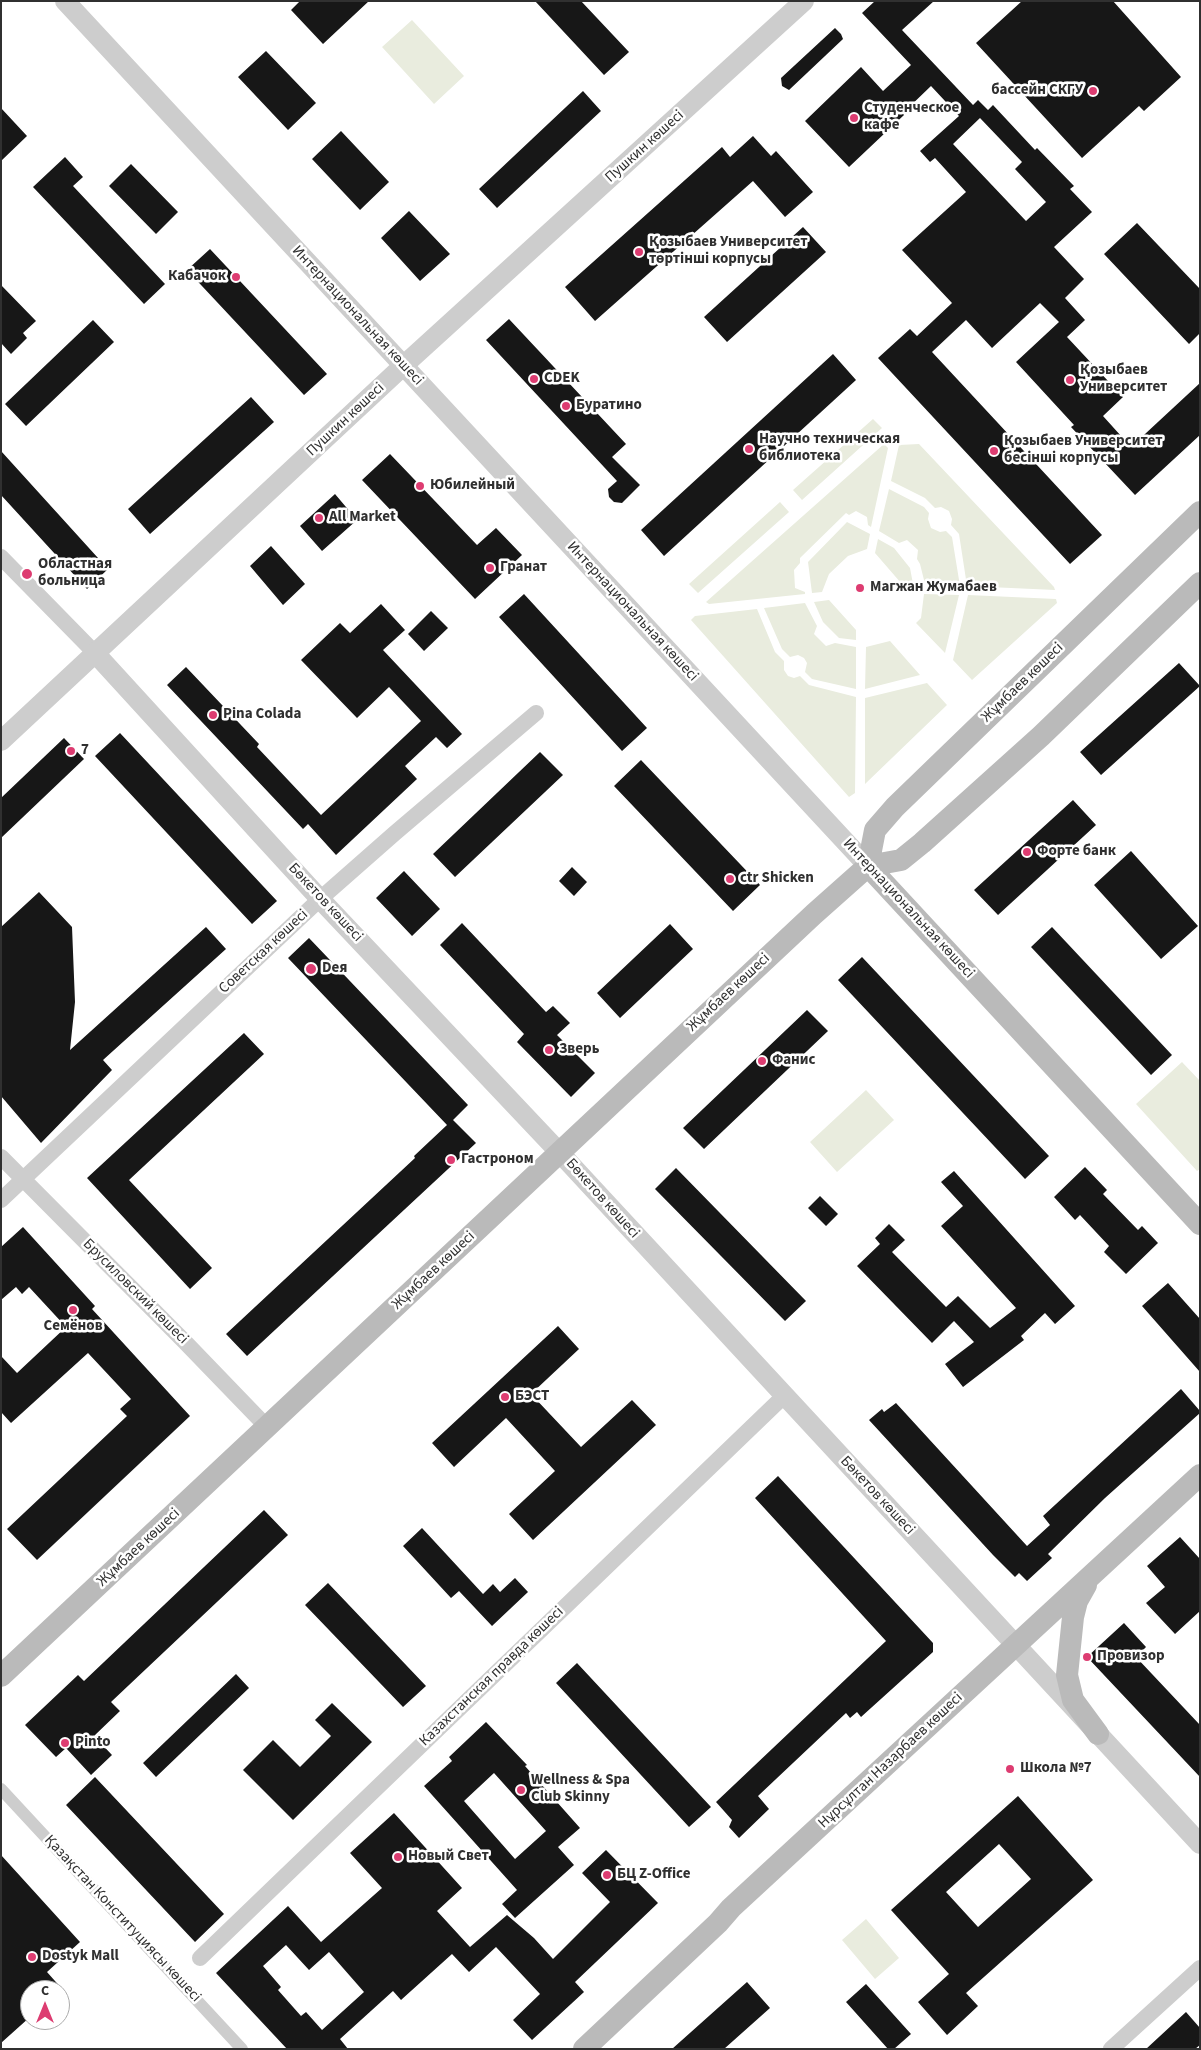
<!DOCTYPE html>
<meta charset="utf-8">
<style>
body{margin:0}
#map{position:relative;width:1201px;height:2050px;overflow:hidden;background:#fff;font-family:"Source Sans 3",sans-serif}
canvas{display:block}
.frame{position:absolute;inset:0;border:2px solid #303030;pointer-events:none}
.north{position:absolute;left:20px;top:1980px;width:50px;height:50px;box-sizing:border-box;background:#fff;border:1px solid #acacac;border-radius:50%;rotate:0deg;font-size:14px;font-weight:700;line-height:20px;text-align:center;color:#303030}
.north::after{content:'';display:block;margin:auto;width:18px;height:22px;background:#dd3c71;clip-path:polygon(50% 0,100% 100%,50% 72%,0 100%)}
</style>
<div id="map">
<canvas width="1201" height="2050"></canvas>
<div class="frame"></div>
<div class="north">С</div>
</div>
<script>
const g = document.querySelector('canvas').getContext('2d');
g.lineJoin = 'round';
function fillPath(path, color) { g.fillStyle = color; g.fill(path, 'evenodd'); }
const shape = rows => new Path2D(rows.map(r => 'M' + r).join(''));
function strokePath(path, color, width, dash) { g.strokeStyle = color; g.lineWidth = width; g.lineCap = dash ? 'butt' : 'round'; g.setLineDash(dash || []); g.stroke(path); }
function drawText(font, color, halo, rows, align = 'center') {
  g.font = font + ' "Source Sans 3",sans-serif'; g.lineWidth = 5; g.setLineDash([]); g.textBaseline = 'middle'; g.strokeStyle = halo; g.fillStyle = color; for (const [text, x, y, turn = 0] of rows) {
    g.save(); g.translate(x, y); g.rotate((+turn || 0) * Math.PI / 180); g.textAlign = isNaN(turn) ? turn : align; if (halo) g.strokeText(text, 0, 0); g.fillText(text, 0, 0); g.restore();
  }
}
fillPath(shape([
 [412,20,464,76,434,104,382,47],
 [873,419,882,428,802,500,793,490],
 [884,444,888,448,871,527,868,525,867,517,856,511,849,515,846,513,800,558,800,563,794,570,795,588,805,592,805,594,709,604,706,602],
 [919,444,1054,587,1055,590,967,586,959,534,951,525,952,519,949,511,941,507,935,508,925,498,891,481,899,445],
 [889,489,924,507,929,513,928,519,931,528,940,532,946,531,952,537,960,586,925,584,920,564,917,559,918,550,907,540,899,543,879,531],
 [780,502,789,512,698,593,689,584],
 [847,522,870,534,867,549,848,556,829,574,822,592,812,593,808,562],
 [878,539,894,548,910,568,913,584,901,583,875,553],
 [924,594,959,595,945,653,916,623,921,618],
 [968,595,1056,599,1057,603,972,680,953,660],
 [829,600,856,630,856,640,839,638,823,622,814,602],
 [805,603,817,626,814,634,826,646,835,643,856,647,856,689,812,679,805,672,807,663,804,658,798,655,790,657,782,649,764,608],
 [757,609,775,652,784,661,784,670,788,676,794,678,800,676,809,685,856,697,855,793,849,797,691,620,695,616],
 [890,641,920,675,865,689,866,647],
 [927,683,947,705,865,784,865,698],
 [1182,1062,1200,1081,1200,1169,1197,1171,1136,1104],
 [866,1090,894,1120,837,1172,810,1142],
 [866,1919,899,1958,875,1979,842,1940]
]), '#e9ecde');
fillPath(shape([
 [300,1,369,1,323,44,291,10],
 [535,1,581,1,629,52,604,75],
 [875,1,934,1,902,30,973,105,978,100,988,110,993,105,1035,150,1037,148,1074,186,1070,189,1092,212,1054,247,1084,279,1065,298,1085,320,1067,337,1123,397,1103,416,1131,447,1200,383,1200,435,1135,495,1071,427,1074,425,1016,362,1059,322,1040,303,992,348,966,320,932,352,1102,535,1070,564,878,358,910,329,917,336,952,303,902,250,966,192,935,158,930,162,920,151,959,116,931,86,903,113,904,115,849,167,805,121,861,67,883,91,911,65,862,13],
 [980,118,1022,162,1015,169,1046,202,1026,221,953,144],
 [1022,1,1113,1,1181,77,1144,111,1139,106,1082,158,976,43],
 [835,28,841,34,843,39,789,90,782,86,781,78],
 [266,51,316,103,288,130,238,77],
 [583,91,601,111,497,208,479,189],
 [1,108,27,136,1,161],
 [341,131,389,182,360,210,312,159],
 [753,136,771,156,776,151,813,192,785,217,753,181,595,321,565,287,722,147,730,157],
 [65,157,83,177,73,186,165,284,144,304,33,187],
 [131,164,178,212,156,234,109,186],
 [409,211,450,254,420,281,381,238],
 [1137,223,1200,289,1200,333,1189,344,1104,254],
 [803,227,826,252,727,342,704,317],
 [210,249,327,374,304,395,187,270],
 [1,285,36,321,23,333,27,338,11,354,1,343],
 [509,319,626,444,612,457,640,485,622,503,614,502,609,497,608,489,617,481,486,340],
 [93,320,114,342,26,426,5,404],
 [833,354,856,380,664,556,641,530],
 [251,397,274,422,150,534,128,509],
 [1,451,108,569,87,589,1,495],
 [390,454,477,545,496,528,522,555,475,599,362,480],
 [335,494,357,520,322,551,300,526],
 [271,546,305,584,283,605,250,566],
 [524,594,647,728,622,751,499,617],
 [381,604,405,630,383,650,462,734,447,748,436,737,405,766,417,779,336,855,308,824,303,829,167,685,186,667,259,744,257,747,321,815,421,721,389,687,357,718,301,660,340,623,350,633],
 [431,611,448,628,424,651,408,634],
 [1179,663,1200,686,1101,775,1080,752],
 [120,733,277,901,252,924,95,756],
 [64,738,84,759,1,838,1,798],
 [540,752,563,775,455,877,433,854],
 [641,760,760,885,733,911,614,786],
 [1073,800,1096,825,998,915,974,890],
 [1131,851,1198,926,1161,959,1094,885],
 [572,867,587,882,574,896,559,881],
 [404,871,440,909,412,936,376,898],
 [39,892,72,927,75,1002,70,1050,206,927,226,949,103,1060,112,1070,41,1143,1,1096,1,927],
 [462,923,546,1012,553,1006,570,1023,557,1035,595,1073,571,1097,517,1042,524,1034,440,945],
 [670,924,693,949,620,1018,597,993],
 [1052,927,1172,1055,1151,1075,1031,947],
 [309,938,468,1105,453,1120,476,1143,247,1356,226,1334,415,1158,414,1156,447,1125,288,958],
 [862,957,1049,1156,1025,1179,838,980],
 [807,1010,828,1031,704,1149,683,1128],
 [244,1033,264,1054,129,1180,212,1268,190,1289,87,1178],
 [1085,1167,1107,1190,1103,1194,1138,1230,1142,1226,1158,1243,1126,1274,1104,1252,1109,1246,1080,1215,1075,1220,1054,1197],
 [676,1168,806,1301,785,1321,655,1189],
 [954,1171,1075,1306,1055,1324,1045,1313,1021,1336,1024,1340,963,1387,945,1364,974,1342,954,1321,932,1343,857,1266,880,1244,875,1238,889,1224,905,1240,892,1252,946,1307,958,1296,990,1328,1016,1308,941,1226,963,1206,941,1182],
 [820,1196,838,1214,826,1226,808,1208],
 [23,1227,95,1306,92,1309,190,1416,37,1560,7,1529,127,1416,120,1409,131,1399,88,1353,11,1423,1,1412,1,1356,17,1373,66,1327,29,1287,22,1294,16,1287,1,1300,1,1247],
 [1168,1283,1200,1319,1200,1372,1142,1306],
 [558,1326,579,1349,531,1394,581,1447,632,1400,656,1425,533,1540,509,1514,555,1471,506,1418,454,1467,432,1443],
 [1181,1389,1200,1411,1200,1413,1105,1498,1048,1554,1052,1558,1027,1581,1019,1573,1015,1577,993,1555,869,1420,882,1409,884,1412,896,1403,1027,1546,1050,1525,1043,1516],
 [778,1476,933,1643,933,1652,861,1717,857,1712,850,1718,846,1713,758,1796,769,1809,739,1838,729,1827,732,1820,716,1802,886,1641,755,1498],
 [264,1510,288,1535,111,1702,120,1711,94,1736,112,1755,91,1775,66,1748,56,1757,25,1725,78,1675,84,1681],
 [422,1528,483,1594,493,1584,500,1592,515,1578,528,1592,492,1626,459,1591,451,1598,403,1546],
 [1180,1537,1200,1559,1200,1611,1175,1634,1146,1603,1165,1587,1147,1566],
 [328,1583,426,1686,403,1707,305,1605],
 [1124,1623,1146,1647,1136,1657,1200,1725,1200,1777,1087,1657],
 [577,1663,711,1807,689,1827,556,1683],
 [236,1674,249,1688,156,1777,143,1763],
 [332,1703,372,1742,293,1820,243,1770,273,1740,300,1767,331,1736,315,1720],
 [486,1722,527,1765,525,1766,580,1828,558,1847,574,1865,515,1918,502,1904,517,1890,424,1786,452,1761,449,1757],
 [494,1773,546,1831,515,1859,464,1801],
 [95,1777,224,1914,195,1942,66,1805],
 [1018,1796,1093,1880,966,1993,978,2006,947,2035,918,2002,949,1974,891,1910],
 [999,1844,1031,1879,978,1927,946,1892],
 [394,1813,462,1888,437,1911,470,1947,507,1915,534,1938,553,1959,610,1902,582,1873,606,1850,658,1903,575,1982,584,1992,532,2040,513,2020,540,1994,496,1947,469,1972,452,1954,401,2000,393,1991,340,2039,348,2049,287,2049,216,1973,288,1906,321,1942,382,1888,350,1853],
 [286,1945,309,1970,329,1952,364,1992,322,2030,306,2012,301,2016,278,1990,281,1987,263,1966],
 [1,1855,80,1942,47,1972,63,1990,30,1990,30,2017,1,2043],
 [747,1982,770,2008,724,2049,672,2049],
 [866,1984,911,2034,894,2049,888,2049,846,2002],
 [1186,2012,1200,2028,1200,2045,1195,2049,1146,2049]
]), '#171717');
strokePath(shape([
 [1,1789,242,2049]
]), '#cdcdcd', 12);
strokePath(shape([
 [1,557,95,653],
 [1,1157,184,1341,267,1427],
 [1,1200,320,899,395,833,536,713],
 [200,1958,784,1396],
 [1111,2049,1200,1968]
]), '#cdcdcd', 16);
strokePath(shape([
 [65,1,868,866],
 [95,653,320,899,560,1153,1200,1844],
 [1,741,403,366,804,1]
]), '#cdcdcd', 20);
strokePath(shape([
 [868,866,875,830,895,807,1200,512],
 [868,866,1200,1224],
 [1086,1585,1077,1601,1073,1617,1067,1675,1073,1700,1098,1734],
 [1,1676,814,914,868,866,901,860,922,843,1041,736,1200,583],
 [584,2049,718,1923,731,1908,1200,1475]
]), '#bababa', 22);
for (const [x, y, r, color] of [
 [1093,91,5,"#dd3c71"],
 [854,118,5,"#dd3c71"],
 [639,252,5,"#dd3c71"],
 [236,277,5,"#dd3c71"],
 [534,379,5,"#dd3c71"],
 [1070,380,5,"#dd3c71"],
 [566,406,5,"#dd3c71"],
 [749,449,5,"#dd3c71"],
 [994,451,5,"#dd3c71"],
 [420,486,5,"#dd3c71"],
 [319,518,5,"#dd3c71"],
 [490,568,5,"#dd3c71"],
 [27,574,6,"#dd3c71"],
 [860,588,5,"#dd3c71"],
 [213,715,5,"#dd3c71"],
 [71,751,5,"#dd3c71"],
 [1027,852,5,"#dd3c71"],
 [730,879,5,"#dd3c71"],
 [311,969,6,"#dd3c71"],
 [549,1050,5,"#dd3c71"],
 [762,1061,5,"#dd3c71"],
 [451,1160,5,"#dd3c71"],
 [73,1310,5,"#dd3c71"],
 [505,1397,5,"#dd3c71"],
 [1087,1657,5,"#dd3c71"],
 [65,1743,5,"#dd3c71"],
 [1010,1769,5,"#dd3c71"],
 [521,1790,5,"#dd3c71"],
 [398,1857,5,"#dd3c71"],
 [607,1875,5,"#dd3c71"],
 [32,1957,5,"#dd3c71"]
]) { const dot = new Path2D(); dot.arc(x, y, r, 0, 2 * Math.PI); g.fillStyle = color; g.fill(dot); strokePath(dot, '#fff', 2); }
drawText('bold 15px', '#303030', '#fff', [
 ["бассейн СКГУ",1083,91,"right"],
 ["Студенческое",864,109],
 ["кафе",864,126],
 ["Қозыбаев Университет",649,243],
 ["төртінші корпусы",649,260],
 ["Кабачок",226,277,"right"],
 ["Қозыбаев",1080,371],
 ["Университет",1080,388],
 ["CDEK",544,379],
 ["Буратино",576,406],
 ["Научно техническая",759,440],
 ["библиотека",759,457],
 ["Қозыбаев Университет",1004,442],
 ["бесінші корпусы",1004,459],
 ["Юбилейный",430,486],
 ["All Market",329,518],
 ["Областная",38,565],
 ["больница",38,582],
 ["Гранат",500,568],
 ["Магжан Жумабаев",870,588],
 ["Pina Colada",223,715],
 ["7",81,751],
 ["Форте банк",1037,852],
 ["ctr Shicken",740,879],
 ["Deя",322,969],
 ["Зверь",559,1050],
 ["Фанис",772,1061],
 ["Гастроном",461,1160],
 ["Семёнов",73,1327,"center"],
 ["БЭСТ",515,1397],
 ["Провизор",1097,1657],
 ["Pinto",75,1743],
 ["Школа №7",1020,1769],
 ["Wellness & Spa",531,1781],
 ["Club Skinny",531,1798],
 ["Новый Свет",408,1857],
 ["БЦ Z-Office",617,1875],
 ["Dostyk Mall",42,1957]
], 'left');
drawText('15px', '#303030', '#fff', [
 ["Пушкин көшесі",645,147,-42],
 ["Интернациональная көшесі",357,316,47],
 ["Пушкин көшесі",346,420,-43],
 ["Интернациональная көшесі",632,612,47],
 ["Жұмбаев көшесі",1023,683,-44],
 ["Бөкетов көшесі",325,903,47],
 ["Интернациональная көшесі",908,909,47],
 ["Советская көшесі",264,952,-43],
 ["Жұмбаев көшесі",729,993,-43],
 ["Бөкетов көшесі",602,1199,48],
 ["Жұмбаев көшесі",434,1271,-43],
 ["Брусиловский көшесі",135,1292,45],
 ["Бөкетов көшесі",877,1496,47],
 ["Жұмбаев көшесі",139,1548,-43],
 ["Казахстанская правда көшесі",492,1677,-44],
 ["Нұрсұлтан Назарбаев көшесі",891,1761,-43],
 ["Қазақстан Конституциясы көшесі",122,1919,47]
]);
</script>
